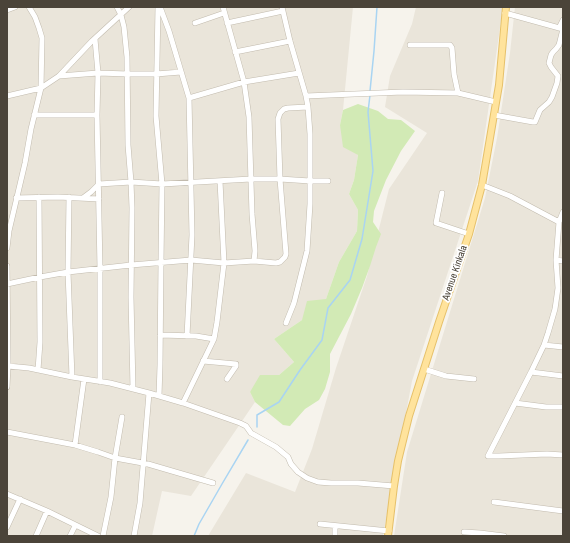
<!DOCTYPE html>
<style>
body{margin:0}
#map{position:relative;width:570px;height:543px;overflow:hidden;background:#f6f3ec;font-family:"Archivo Narrow",sans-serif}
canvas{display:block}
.frame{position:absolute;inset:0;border:8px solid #4b4439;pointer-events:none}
</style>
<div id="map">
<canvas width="570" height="543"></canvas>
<div class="frame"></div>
</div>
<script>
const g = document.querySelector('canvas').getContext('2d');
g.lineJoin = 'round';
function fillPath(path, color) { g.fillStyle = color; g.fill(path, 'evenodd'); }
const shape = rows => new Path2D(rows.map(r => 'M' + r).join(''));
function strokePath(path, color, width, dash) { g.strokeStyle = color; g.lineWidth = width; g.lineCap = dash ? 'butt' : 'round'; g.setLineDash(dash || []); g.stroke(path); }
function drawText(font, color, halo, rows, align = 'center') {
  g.font = font + ' "Archivo Narrow",sans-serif'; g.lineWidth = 3.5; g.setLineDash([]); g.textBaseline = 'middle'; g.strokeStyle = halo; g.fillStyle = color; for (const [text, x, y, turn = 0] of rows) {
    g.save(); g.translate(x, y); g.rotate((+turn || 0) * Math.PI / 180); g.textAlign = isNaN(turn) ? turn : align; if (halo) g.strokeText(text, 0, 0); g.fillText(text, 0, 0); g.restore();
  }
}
fillPath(shape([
 [7,7,353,7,343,110,340,125,358,155,354,180,349,194,358,210,357,231,339,262,326,299,302,320,274,339,294,362,279,375,250,392,255,402,191,496,162,491,152,536,7,536],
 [416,7,503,7,478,181,412,381,383,536,208,536,246,473,295,492,312,449,336,368,367,276,389,189,427,133,385,107,390,76,412,24],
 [515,7,563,7,563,536,394,536,407,452,485,198,497,138,510,53]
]), '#eae5da');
fillPath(shape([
 [358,104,378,111,388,119,401,120,415,131,401,151,386,180,374,211,373,222,381,234,376,247,370,266,362,288,351,314,330,354,330,372,325,389,319,400,305,409,290,426,283,425,255,402,250,392,260,375,279,375,294,362,274,339,302,320,307,301,326,299,339,262,357,231,358,210,349,194,354,180,358,155,343,147,340,125,343,110]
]), '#d2eab5');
strokePath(shape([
 [370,91,374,51,377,7],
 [257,427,257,415,279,402,300,370,322,340,328,308,350,280,362,239,373,171,368,112,370,95],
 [194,536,199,524,222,484,248,440]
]), '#a9d4f2', 1.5);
const minor = shape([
 [117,7,121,15,124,27,127,57,128,145,131,182,132,208,131,297,133,389],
 [158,7,156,116,162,184,161,262,160,365,159,396],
 [160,7,169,31,189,98,192,235,187,336],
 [223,7,244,82,249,117,252,214,255,251,254,261],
 [282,7,290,41,306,96,308,107,310,134,310,204,307,251,294,303,286,323],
 [7,10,15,7],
 [505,13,563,29],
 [195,23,224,13],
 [227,23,283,11],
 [559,28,563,20],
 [95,39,98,73,97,115,100,269,100,382],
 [410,45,450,45,452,48,454,74,458,93],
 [235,52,290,41],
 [59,76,98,73,128,74,156,74,181,72],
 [7,96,41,88,59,76,92,41,129,7],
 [306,96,403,92,458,93,496,102],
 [189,98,244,82,299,73],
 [34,115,97,115],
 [494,115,533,122,535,122,540,110,549,102,552,97,557,83,558,76,551,67,549,63,551,55,553,52,556,49,559,45,563,29],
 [482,185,510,196,559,222],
 [442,193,436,223,469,234],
 [69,197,68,272,72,377],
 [16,198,58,197,99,199],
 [83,198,91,192,99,184,131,182,162,184,251,179,280,179,310,181,328,181],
 [563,212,559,222,556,260,558,288,555,309,548,333,544,345,531,372,488,456,499,456,547,454,563,455],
 [7,248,9,231,25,163,31,129,41,88,42,38,39,28,35,17,29,7],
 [556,260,563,261],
 [7,266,8,366,7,387],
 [7,284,40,277,68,272,131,265,191,260,224,263,254,261,276,263,280,262,285,257,286,254,280,179,278,119,280,113,284,109,288,108,308,107],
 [160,335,196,336,214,339],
 [544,345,563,347],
 [203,361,236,364,236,366,227,379],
 [8,366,29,368,72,377,110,383,149,393,183,403,240,423,246,426,251,433,276,447,288,457,291,464,298,472,307,478,318,482,331,483,358,483,394,486],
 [424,369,446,376,474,379],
 [38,370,40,342,39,197],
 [531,372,563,376],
 [183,403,214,339,217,322,224,263,220,181],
 [515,403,546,407,563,407],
 [7,432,75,445,98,452,115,458,148,464,213,483],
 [75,445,84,379],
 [7,494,47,511,98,536],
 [494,502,563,511],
 [320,524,389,531],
 [7,527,20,499],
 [464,532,480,533,504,536],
 [36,536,47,511],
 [70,536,75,526],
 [103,536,111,497,115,458,122,417],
 [134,536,140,503,149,393],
 [335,536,335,526]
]);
const major = shape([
 [388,536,394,486,398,461,409,416,439,322,469,234,482,185,499,85,506,7]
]);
strokePath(minor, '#c2bbae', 6);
strokePath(major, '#e6c16a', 8);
strokePath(minor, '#fff', 5);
strokePath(major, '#ffe39c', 6);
drawText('10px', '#4b4439', '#fff', [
 ["Avenue Kinkala",455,273,-71]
]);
</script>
